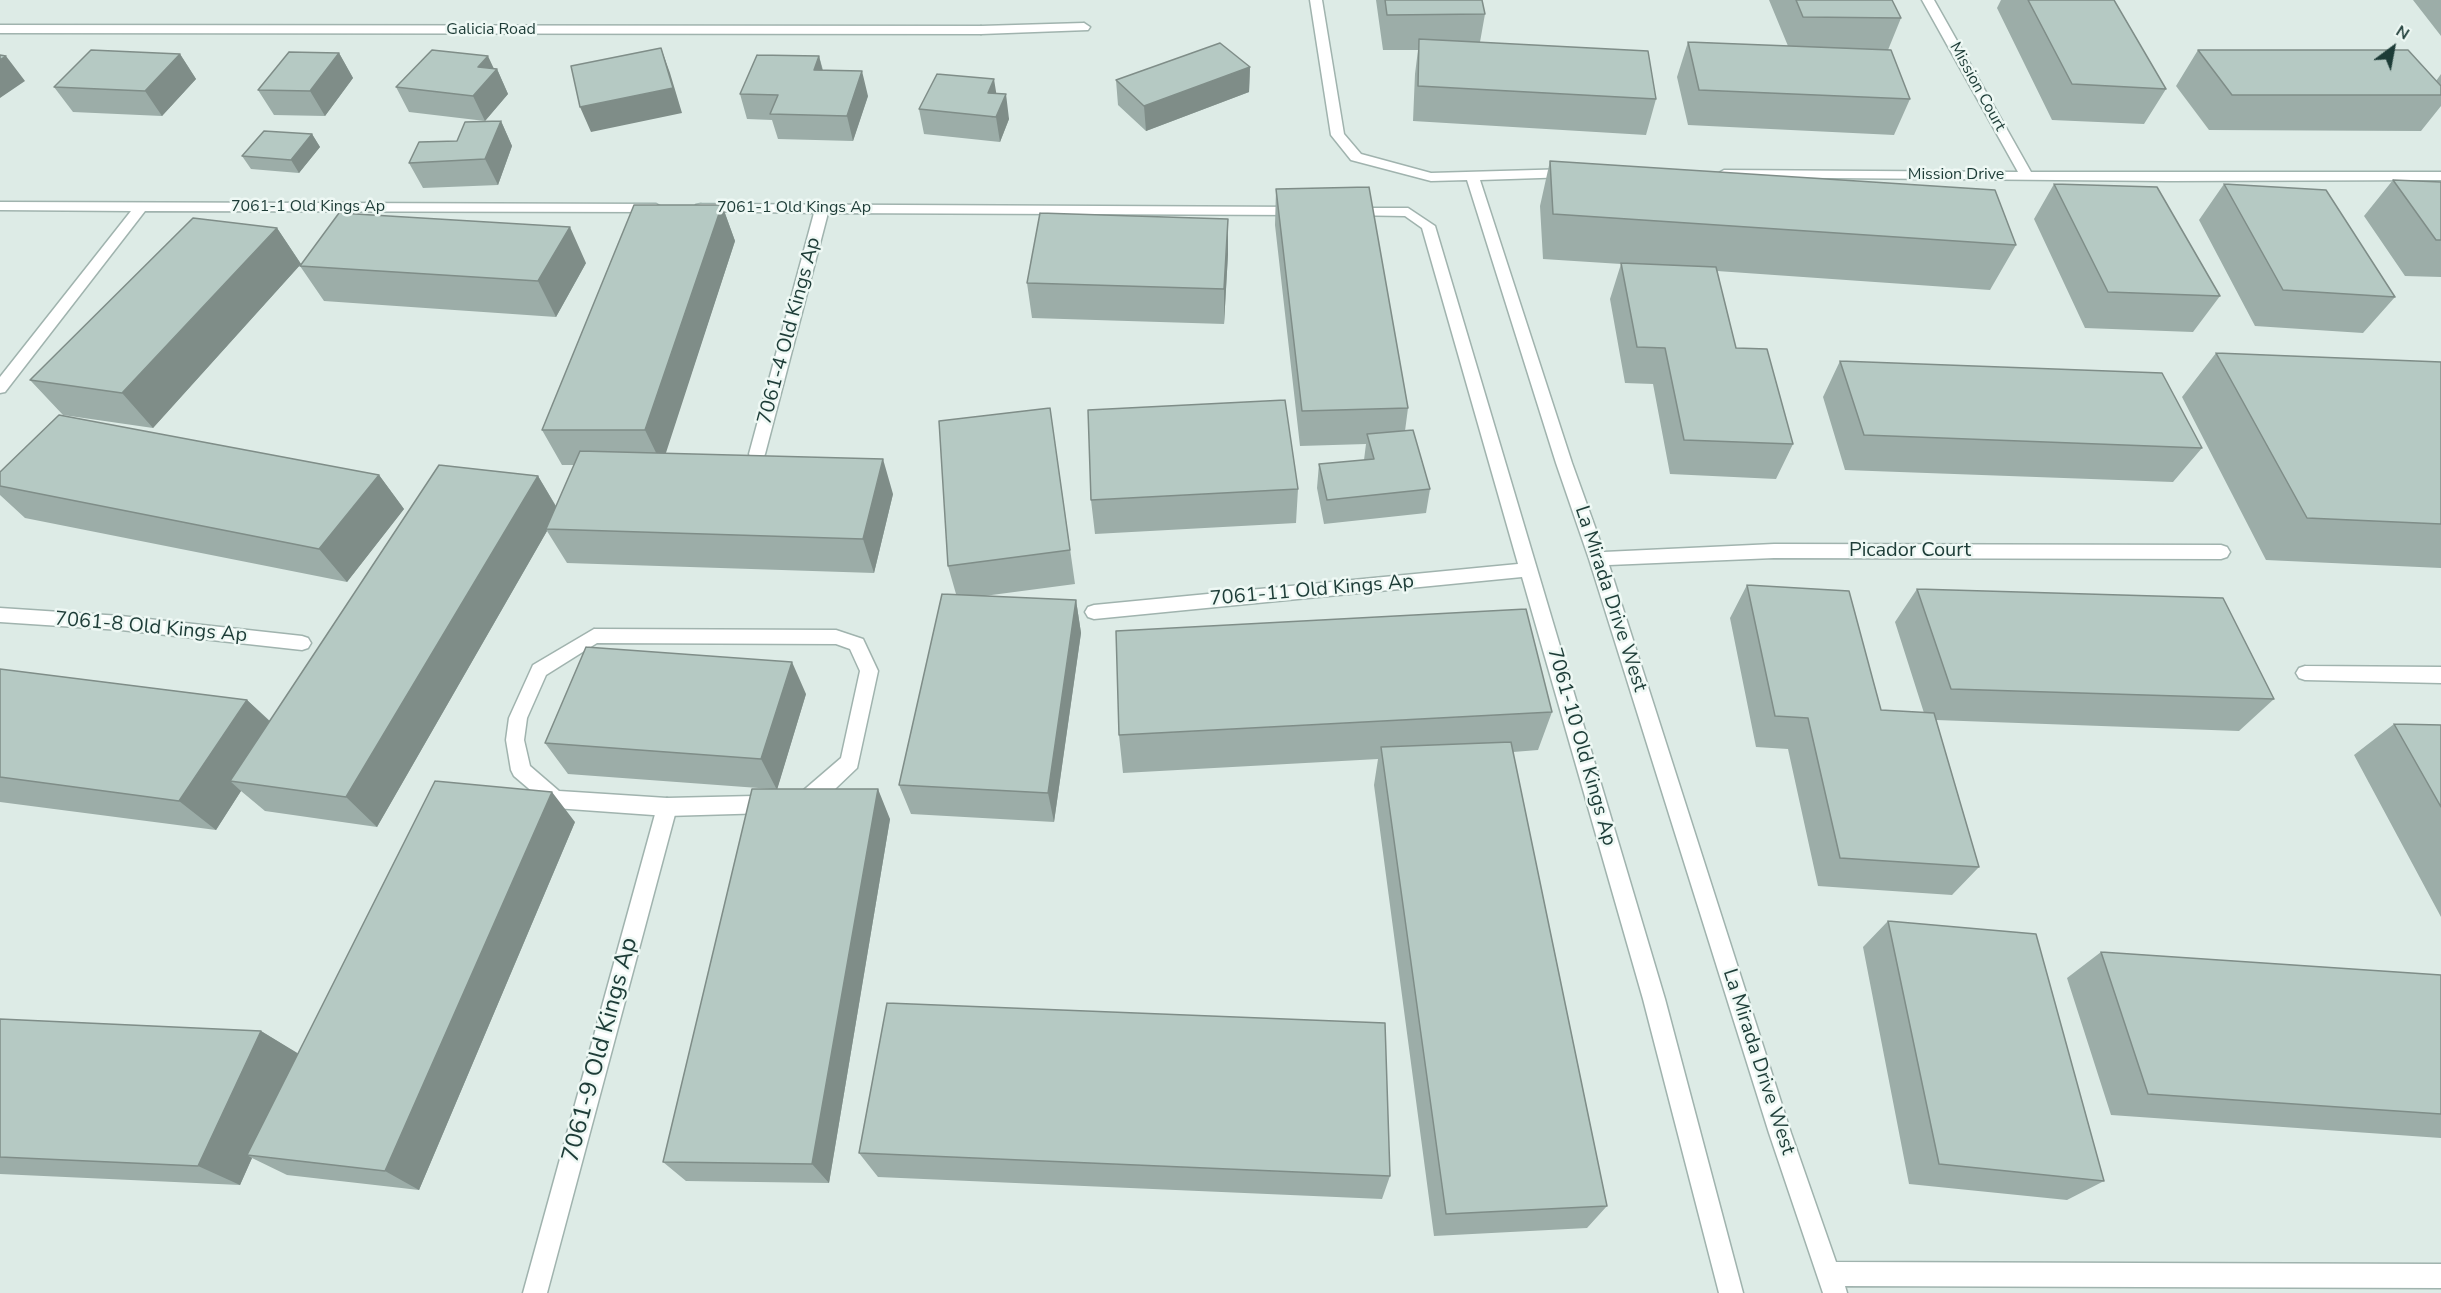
<!DOCTYPE html>
<style>
body{margin:0}
#map{position:relative;width:2441px;height:1293px;overflow:hidden;background:#ddebe6;font-family:"Nunito Sans",sans-serif}
canvas{display:block}
.north{position:absolute;left:2363px;top:18px;width:60px;height:60px;-webkit-text-stroke:4px #eef8f4;paint-order:stroke;rotate:32deg;font-size:16px;font-weight:700;line-height:24px;text-align:center;color:#1d3c37}
.north::after{content:'';display:block;margin:auto;width:21px;height:27px;background:#1d3c37;clip-path:polygon(50% 0,100% 100%,50% 72%,0 100%)}
</style>
<div id="map">
<canvas width="2441" height="1293"></canvas>
<div class="north">N</div>
</div>
<script>
const g = document.querySelector('canvas').getContext('2d');
g.lineJoin = 'round';
const shape = rows => new Path2D(rows.map(r => 'M' + r).join(''));
function strokePath(path, color, width, dash) { g.strokeStyle = color; g.lineWidth = width; g.lineCap = dash ? 'butt' : 'round'; g.setLineDash(dash || []); g.stroke(path); }
function fillPath(path, color) { g.fillStyle = color; g.fill(path, 'evenodd'); }
function drawText(font, color, halo, rows, align = 'center') {
  g.font = font + ' "Nunito Sans",sans-serif'; g.lineWidth = 5; g.setLineDash([]); g.textBaseline = 'middle'; g.strokeStyle = halo; g.fillStyle = color; for (const [text, x, y, turn = 0] of rows) {
    g.save(); g.translate(x, y); g.rotate((+turn || 0) * Math.PI / 180); g.textAlign = isNaN(turn) ? turn : align; if (halo) g.strokeText(text, 0, 0); g.fillText(text, 0, 0); g.restore();
  }
}
const lane = shape([
 [1084,23,1090,27,1088,30,981,34,975,30,981,26,1084,23],
 [594,629,836,630,863,639,878,671,857,768,835,789,809,809,802,812,667,816,555,808,548,805,514,776,511,770,506,740,509,718,533,665,594,629],
 [597,643,836,644,850,649,860,671,841,758,798,795,667,798,559,791,530,766,524,740,527,718,546,675,597,643],
 [2305,666,2441,667,2441,683,2305,680,2299,678,2296,673,2299,668,2305,666]
]);
const street = shape([
 [1310,0,1322,0,1344,134,1361,154,1431,173,1570,169,1577,173,1570,177,1480,180,1572,463,1604,552,1774,544,2221,545,2227,547,2230,552,2227,557,2221,559,1774,558,1609,565,1791,1133,1836,1262,2441,1264,2441,1288,1845,1286,1847,1293,1823,1293,1769,1133,1589,559,1556,463,1467,180,1431,181,1351,160,1331,135,1310,0],
 [1922,0,1934,0,2031,172,2441,172,2441,180,2169,181,1719,177,1717,174,1724,170,2018,172,1922,0],
 [0,25,981,26,987,30,981,34,0,33,0,25],
 [0,202,656,204,663,208,656,212,145,211,5,392,0,393,0,377,131,211,0,210,0,202],
 [701,204,1301,207,1308,211,1301,215,828,213,765,454,763,458,757,460,751,458,749,454,814,213,696,211,694,208,696,205,701,204],
 [1349,208,1408,208,1435,226,1665,999,1743,1293,1719,1293,1643,999,1522,577,1094,619,1088,617,1085,612,1088,607,1094,605,1518,564,1422,228,1405,216,1344,215,1342,212,1349,208],
 [0,608,121,616,302,636,308,638,311,643,308,648,302,650,121,630,0,622,0,608],
 [667,798,674,801,677,807,547,1293,523,1293,657,807,660,801,667,798]
]);
strokePath(lane, '#a0b3ae', 3);
strokePath(street, '#a0b3ae', 3);
fillPath(lane, '#fff');
fillPath(street, '#fff');
fillPath(shape([
 [1376,0,1482,0,1485,14,1480,42,1656,99,1646,135,1413,121,1415,74,1418,50,1383,50],
 [1769,0,1892,0,1901,18,1888,50,1910,99,1894,135,1688,125,1677,77,1688,42,1788,46],
 [2001,0,2114,0,2166,89,2144,124,2052,120,1997,8],
 [2413,0,2441,0,2441,36],
 [2198,50,2436,81,2441,74,2441,106,2421,131,2209,130,2176,86],
 [339,53,353,78,325,116,274,115,258,90],
 [180,54,196,79,162,116,73,112,54,87],
 [819,56,823,70,868,96,853,141,778,139,772,120,747,119,740,94],
 [1250,67,1249,92,1146,131,1118,105,1116,80],
 [494,69,497,69,508,94,485,121,409,112,396,87],
 [996,93,1009,119,1000,142,924,134,919,109],
 [501,121,512,146,498,185,423,188,409,163],
 [312,134,320,147,299,173,251,169,242,156],
 [1550,161,2016,245,1990,290,1717,271,1736,348,1793,444,1776,479,1670,474,1653,384,1625,383,1610,299,1621,264,1543,259,1540,206],
 [2393,180,2441,182,2441,277,2405,276,2364,216],
 [2054,184,2220,296,2193,332,2085,328,2034,219],
 [2224,184,2395,297,2363,333,2255,326,2199,220],
 [1276,189,1408,408,1405,431,1430,489,1426,513,1324,524,1317,488,1319,464,1364,460,1366,444,1300,446,1275,225],
 [722,205,735,241,665,453,893,494,874,573,567,563,547,531,377,827,265,811,241,791,216,830,0,802,0,669,247,700,270,721,538,476,556,506,574,465,562,465,542,430],
 [277,228,301,264,153,428,63,415,30,380],
 [1228,254,1224,324,1032,318,1027,283],
 [586,263,556,317,324,301,300,266],
 [2216,353,2441,362,2441,568,2266,560,2182,397],
 [1840,361,2202,448,2173,482,1845,470,1823,397],
 [1050,408,1075,584,984,596,1076,600,1081,633,1054,822,911,814,899,785,956,594,948,566],
 [0,472,379,475,404,509,347,582,25,518,0,495],
 [1298,489,1296,523,1095,534,1091,500],
 [1747,585,1881,710,1924,713,1895,622,1917,589,2274,699,2239,731,1936,720,1979,867,1952,895,1818,886,1788,749,1756,747,1730,618],
 [806,694,777,789,890,819,829,1183,686,1181,663,1162,772,789,568,774,545,743],
 [1552,712,1538,750,1513,752,1607,1206,1587,1228,1434,1236,1374,785,1378,759,1123,773,1119,735],
 [2394,724,2441,725,2441,917,2354,755],
 [575,822,419,1190,287,1175,252,1158,240,1185,0,1174,0,1019,261,1031,298,1054],
 [1888,921,2104,1181,2067,1200,1909,1184,1863,947],
 [2101,952,2441,975,2441,1138,2111,1115,2067,978],
 [859,1153,1390,1176,1382,1199,878,1177]
]), '#9cada8');
fillPath(shape([
 [661,48,670,73,682,113,591,132,580,107],
 [339,53,353,78,325,116,310,91],
 [180,54,196,79,162,116,145,91],
 [6,56,25,81,0,98,0,60],
 [488,56,495,71,497,69,508,94,485,121,473,96,478,67],
 [819,56,825,81,814,70],
 [1250,67,1249,92,1146,131,1144,106],
 [862,71,868,96,853,141,847,116],
 [994,79,998,104,992,118,988,93],
 [1006,94,1009,119,1000,142,996,117],
 [501,121,512,146,498,185,485,159],
 [312,134,320,147,299,173,291,160],
 [722,205,735,241,662,465,645,430],
 [1228,219,1228,254,1224,324,1224,289],
 [570,227,586,263,556,317,538,281],
 [277,228,301,264,153,428,122,393],
 [883,459,893,494,874,573,863,539],
 [379,475,404,509,347,582,319,549],
 [538,476,558,510,546,529,547,531,377,827,346,797],
 [1076,600,1081,633,1054,822,1048,793],
 [792,662,806,694,777,790,761,759],
 [247,700,280,731,230,781,241,791,216,830,179,801],
 [878,789,890,819,829,1183,812,1164],
 [552,792,575,822,419,1190,385,1171],
 [261,1031,299,1054,247,1155,252,1158,240,1185,198,1166]
]), '#7f8d88');
const building = shape([
 [1385,0,1482,0,1485,14,1387,15,1385,0],
 [1796,0,1892,0,1901,18,1803,17,1796,0],
 [2028,0,2114,0,2166,89,2072,84,2028,0],
 [1419,39,1648,51,1656,99,1418,86,1419,39],
 [1688,42,1891,50,1910,99,1699,90,1688,42],
 [1220,43,1250,67,1144,106,1116,80,1220,43],
 [661,48,673,88,580,107,571,66,661,48],
 [91,50,180,54,145,91,54,87,91,50],
 [432,50,488,56,478,67,497,69,473,96,396,87,432,50],
 [2198,50,2408,50,2441,86,2441,95,2232,95,2198,50],
 [289,52,339,53,310,91,258,90,289,52],
 [0,55,6,56,0,60,0,55],
 [757,55,819,56,814,70,862,71,847,116,770,114,778,95,740,94,757,55],
 [937,74,994,79,988,93,1006,94,996,117,919,109,937,74],
 [501,121,485,159,409,163,419,142,457,141,465,122,501,121],
 [264,131,312,134,291,160,242,156,264,131],
 [1550,161,1995,190,2016,245,1553,214,1550,161],
 [2393,180,2441,182,2441,240,2436,240,2393,180],
 [2054,184,2157,187,2220,296,2108,292,2054,184],
 [2224,184,2326,190,2395,297,2283,290,2224,184],
 [1369,187,1408,408,1302,411,1276,189,1369,187],
 [634,205,722,205,645,430,542,430,634,205],
 [339,213,570,227,538,281,300,266,339,213],
 [1040,213,1228,219,1224,289,1027,283,1040,213],
 [193,218,277,228,122,393,30,380,193,218],
 [1621,263,1716,267,1736,348,1767,349,1793,444,1684,440,1665,348,1637,347,1621,263],
 [2216,353,2441,362,2441,524,2307,518,2216,353],
 [1840,361,2162,373,2202,448,1864,435,1840,361],
 [1285,400,1298,489,1091,500,1088,410,1285,400],
 [1050,408,1070,550,948,566,939,421,1050,408],
 [59,415,379,475,319,549,0,486,0,472,59,415],
 [1413,430,1430,489,1327,500,1319,464,1374,459,1367,434,1413,430],
 [580,451,883,459,863,539,546,529,580,451],
 [439,465,538,476,346,797,230,781,439,465],
 [1747,585,1849,591,1881,710,1934,713,1979,867,1840,858,1808,718,1775,716,1747,585],
 [1917,589,2223,598,2274,699,1951,689,1917,589],
 [942,594,1076,600,1048,793,899,785,942,594],
 [1526,609,1552,712,1119,735,1116,631,1526,609],
 [586,647,792,662,761,759,545,743,586,647],
 [0,669,247,700,179,801,0,777,0,669],
 [2394,724,2441,725,2441,807,2394,724],
 [1511,742,1607,1206,1446,1214,1381,747,1511,742],
 [435,781,552,792,385,1171,247,1155,435,781],
 [752,789,878,789,812,1164,663,1162,752,789],
 [1888,921,2036,934,2104,1181,1939,1164,1888,921],
 [2101,952,2441,975,2441,1114,2148,1094,2101,952],
 [887,1003,1385,1023,1390,1176,859,1153,887,1003],
 [0,1019,261,1031,198,1166,0,1157,0,1019]
]);
fillPath(building, '#b5c9c3');
strokePath(building, '#7f8d88', 1.5);
drawText('16px', '#1d3c37', '#eef8f4', [
 ["Galicia Road",491,30],
 ["Mission Court",1977,87,61],
 ["Mission Drive",1956,175],
 ["7061-1 Old Kings Ap",308,207],
 ["7061-1 Old Kings Ap",794,208]
]);
drawText('20px', '#1d3c37', '#eef8f4', [
 ["7061-4 Old Kings Ap",790,331,-75],
 ["Picador Court",1910,551],
 ["7061-11 Old Kings Ap",1312,591,-5],
 ["La Mirada Drive West",1610,599,72],
 ["7061-8 Old Kings Ap",151,628,5],
 ["7061-10 Old Kings Ap",1581,747,74],
 ["La Mirada Drive West",1758,1062,72]
]);
drawText('24px', '#1d3c37', '#eef8f4', [
 ["7061-9 Old Kings Ap",601,1050,-75]
]);
</script>
